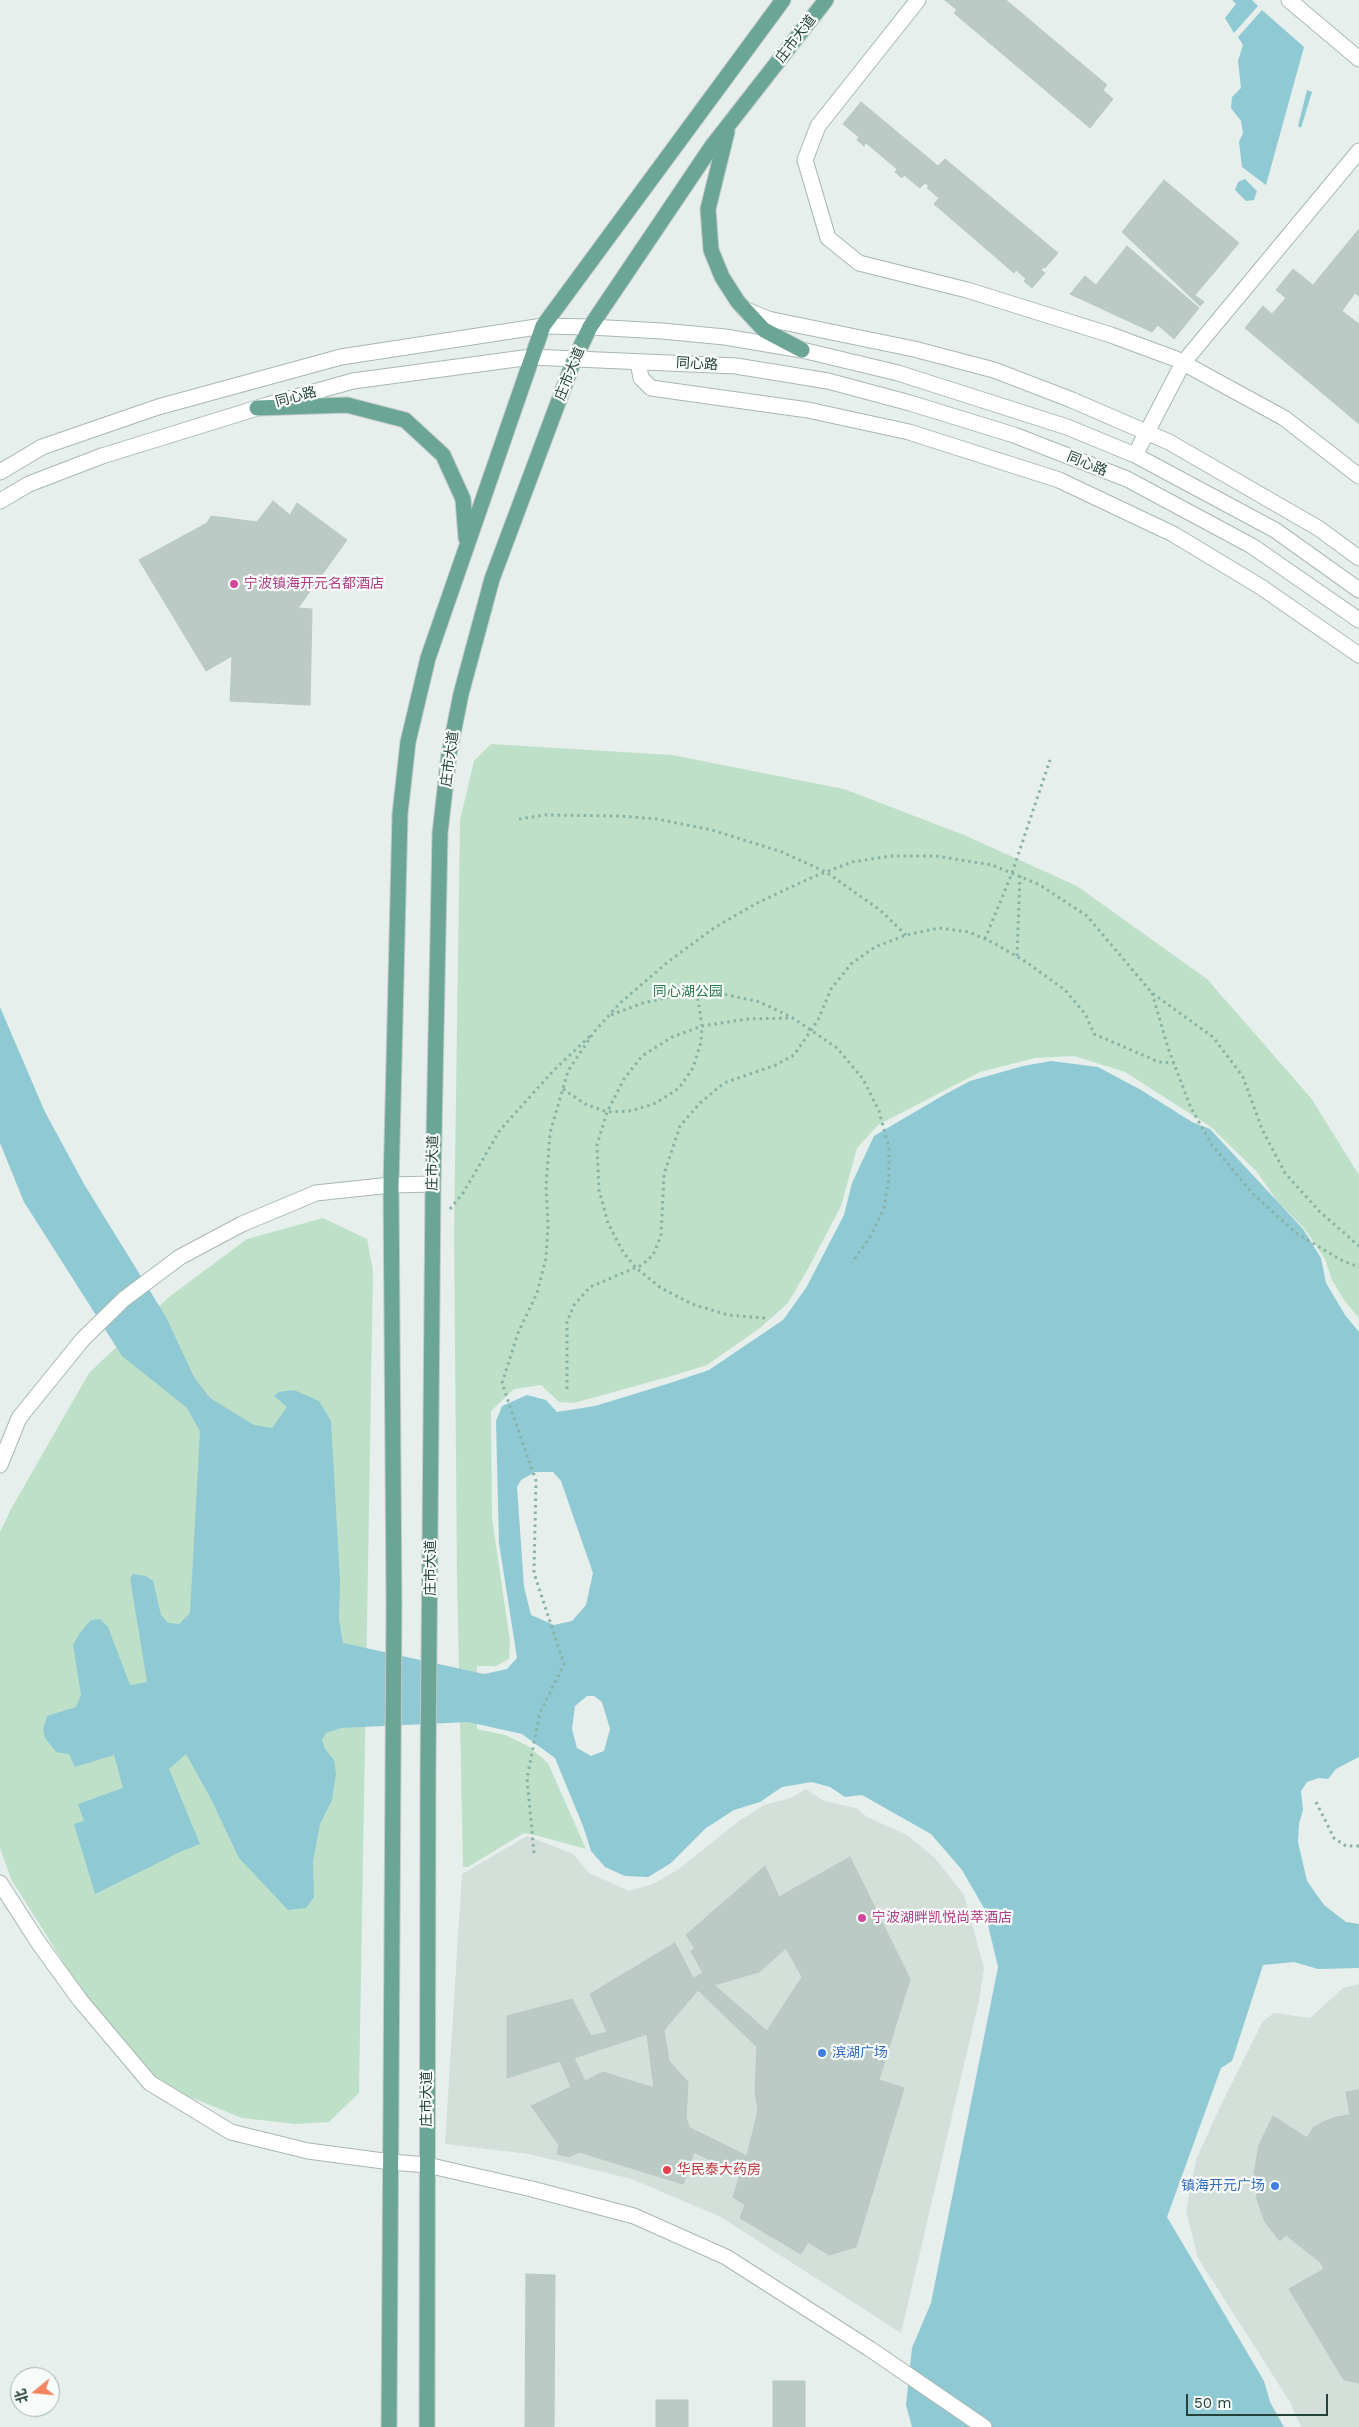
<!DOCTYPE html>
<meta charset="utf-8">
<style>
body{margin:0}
#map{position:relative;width:1359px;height:2427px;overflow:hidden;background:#e6efeb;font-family:"Work Sans","Noto Sans SC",sans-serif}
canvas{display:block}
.north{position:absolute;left:10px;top:2367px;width:50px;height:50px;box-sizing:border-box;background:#f7fbf9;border:1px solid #a3b1ad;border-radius:50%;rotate:253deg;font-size:14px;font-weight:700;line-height:20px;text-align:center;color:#24423a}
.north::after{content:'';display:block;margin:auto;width:18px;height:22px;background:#f4845f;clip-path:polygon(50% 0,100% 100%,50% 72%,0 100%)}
.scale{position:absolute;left:1186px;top:2394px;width:142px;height:22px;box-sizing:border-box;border:2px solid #24423a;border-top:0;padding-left:6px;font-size:15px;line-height:18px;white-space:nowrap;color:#24423a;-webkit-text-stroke:4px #f7fbf9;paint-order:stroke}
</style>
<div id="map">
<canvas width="1359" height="2427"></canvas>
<div class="north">北</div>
<div class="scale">50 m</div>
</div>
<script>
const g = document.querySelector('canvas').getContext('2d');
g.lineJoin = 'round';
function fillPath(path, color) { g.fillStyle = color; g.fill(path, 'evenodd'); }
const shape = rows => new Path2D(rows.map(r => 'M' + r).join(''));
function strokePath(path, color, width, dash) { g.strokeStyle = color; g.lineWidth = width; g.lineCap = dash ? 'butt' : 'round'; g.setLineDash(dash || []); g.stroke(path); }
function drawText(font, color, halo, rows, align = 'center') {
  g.font = font + ' "Work Sans","Noto Sans SC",sans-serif'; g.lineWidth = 4.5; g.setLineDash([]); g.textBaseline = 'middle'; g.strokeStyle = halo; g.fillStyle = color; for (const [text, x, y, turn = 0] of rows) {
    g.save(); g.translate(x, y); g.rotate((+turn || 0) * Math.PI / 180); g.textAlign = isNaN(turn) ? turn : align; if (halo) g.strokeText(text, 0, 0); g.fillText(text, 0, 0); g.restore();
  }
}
fillPath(shape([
 [806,1789,824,1801,856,1808,867,1817,907,1835,935,1858,964,1895,984,1968,979,2001,901,2333,721,2217,632,2179,529,2154,445,2144,462,1874,527,1836,573,1854,589,1873,629,1891,653,1884,679,1869,736,1823,764,1805,791,1798],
 [1359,1984,1359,2427,1301,2427,1290,2402,1198,2258,1186,2211,1196,2160,1219,2109,1263,2021,1274,2013,1310,2018,1343,1988]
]), '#d4dfda');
fillPath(shape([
 [491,744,672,755,844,789,964,835,1077,886,1207,979,1311,1098,1359,1175,1359,1318,1344,1300,1332,1280,1325,1259,1304,1228,1277,1201,1257,1172,1211,1127,1125,1072,1074,1056,1035,1058,980,1072,878,1125,857,1148,841,1206,809,1267,788,1303,760,1328,707,1365,675,1375,574,1403,559,1402,541,1385,514,1389,491,1411,492,1518,510,1641,509,1659,496,1666,477,1666,477,1729,505,1735,528,1746,548,1763,586,1849,535,1835,524,1833,468,1867,463,1867,457,1575,454,1234,460,820,474,761],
 [323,1218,367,1239,373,1271,359,2093,329,2122,295,2124,242,2118,155,2083,87,2000,11,1879,0,1848,0,1532,11,1509,89,1373,169,1297,247,1239]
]), '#bfe0c8');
fillPath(shape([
 [1232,0,1252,0,1258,6,1234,33,1225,18,1236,4],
 [1262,10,1304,47,1266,185,1242,167,1239,142,1243,133,1241,121,1231,108,1232,97,1241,88,1238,61,1243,45,1238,37],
 [1307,90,1312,92,1301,128,1298,126],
 [1245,179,1257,191,1254,200,1246,201,1235,190,1238,182],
 [0,1007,45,1112,84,1184,166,1317,194,1377,210,1398,254,1425,272,1428,287,1407,274,1396,279,1392,294,1390,319,1401,331,1421,340,1581,339,1619,343,1643,484,1674,507,1669,517,1658,499,1543,496,1421,502,1406,527,1395,546,1400,557,1412,595,1406,667,1384,709,1370,783,1320,806,1288,844,1215,852,1183,874,1136,942,1096,970,1081,1023,1066,1051,1061,1098,1067,1141,1090,1192,1122,1210,1129,1303,1229,1321,1258,1326,1283,1345,1315,1359,1332,1359,1757,1336,1769,1328,1779,1319,1778,1307,1782,1301,1791,1303,1810,1299,1824,1298,1842,1307,1881,1324,1905,1346,1922,1359,1924,1359,1968,1318,1969,1294,1962,1263,1965,1232,2061,1221,2068,1167,2217,1264,2381,1270,2402,1284,2427,912,2427,906,2405,912,2348,931,2303,998,1967,984,1908,962,1870,931,1834,862,1795,845,1797,830,1787,812,1782,782,1787,760,1802,734,1810,706,1828,671,1863,648,1877,625,1876,605,1867,591,1851,583,1826,555,1758,522,1734,468,1722,341,1728,326,1733,322,1740,325,1749,334,1760,336,1774,332,1800,320,1824,313,1862,314,1897,306,1908,288,1910,239,1858,211,1799,186,1754,169,1769,200,1844,182,1851,95,1894,74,1824,84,1821,78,1804,123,1788,114,1755,75,1767,69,1754,56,1752,45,1738,43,1729,47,1716,76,1707,81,1695,73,1645,80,1633,91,1620,100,1619,108,1627,130,1685,147,1682,130,1578,133,1574,146,1576,153,1581,161,1615,168,1623,179,1624,190,1613,200,1431,186,1407,122,1356,24,1202,0,1143],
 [535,1472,553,1472,561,1481,593,1573,586,1605,572,1621,554,1625,531,1615,524,1587,517,1487,521,1480],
 [587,1696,594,1696,602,1702,610,1729,604,1751,591,1756,577,1748,572,1729,575,1706]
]), '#8ec9d4');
const building = shape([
 [945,0,1006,0,1107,85,1103,90,1113,99,1090,128,954,13,957,10,945,0],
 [861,102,938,166,945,159,1058,253,1045,268,1044,267,1041,270,1045,273,1032,288,1024,281,1026,279,1016,270,1014,273,934,204,939,198,927,188,929,186,925,183,920,188,904,175,902,178,895,172,897,169,866,143,864,146,857,140,859,137,843,124,861,102],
 [1164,180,1239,243,1195,295,1204,302,1200,306,1122,232,1164,180],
 [1359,229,1359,296,1355,293,1342,311,1359,324,1359,424,1245,328,1263,306,1272,314,1286,298,1276,290,1293,269,1313,285,1359,229],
 [1127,246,1199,308,1174,339,1158,325,1152,332,1070,294,1085,276,1096,285,1127,246],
 [273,501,290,515,297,503,347,540,298,608,312,609,310,705,230,701,232,656,206,671,139,560,207,523,211,516,257,522,273,501],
 [850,1857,910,1979,879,2080,904,2088,856,2247,829,2255,808,2242,801,2254,740,2218,745,2205,733,2197,740,2175,694,2152,683,2184,579,2152,569,2157,557,2154,559,2145,531,2106,571,2087,560,2061,507,2078,507,2016,572,1999,591,2036,607,2032,590,1994,675,1943,693,1978,703,1973,691,1951,695,1948,686,1935,765,1866,779,1897,850,1857],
 [786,1948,802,1977,767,2031,714,1985,759,1972,786,1948],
 [698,1990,757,2047,755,2092,758,2110,747,2156,690,2128,686,2119,688,2082,669,2061,664,2030,698,1990],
 [647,2034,654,2088,603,2072,585,2081,574,2058,647,2034],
 [1359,2090,1359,2383,1344,2380,1289,2289,1324,2269,1320,2262,1286,2235,1280,2241,1265,2222,1257,2199,1254,2173,1259,2145,1273,2116,1307,2138,1313,2128,1323,2122,1336,2117,1350,2115,1346,2092,1359,2090],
 [526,2274,555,2275,554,2427,525,2427,526,2274],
 [773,2381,805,2381,805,2427,773,2427,773,2381],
 [656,2400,688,2400,688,2427,656,2427,656,2400]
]);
fillPath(building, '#bbcac4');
strokePath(building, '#b8c9c2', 1);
const minor = shape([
 [918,0,818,126,805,160,828,238,859,263,967,290,1111,335,1176,359,1284,418,1359,476],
 [1289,0,1359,59],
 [744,309,768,319,914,349,994,370,1072,400,1169,442,1318,528,1359,558],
 [638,362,641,378,651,388,808,410,909,432,1059,480,1173,534,1261,587,1359,655],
 [1135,455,1183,363,1359,151],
 [0,472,42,447,158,407,341,357,543,326,590,327,662,331,725,337,802,350,898,373,1067,427,1135,455,1275,530,1359,590],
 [0,501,29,484,102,456,267,405,353,381,531,357,736,366,828,381,910,403,1014,435,1127,479,1252,546,1359,620],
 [0,1465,19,1418,83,1339,124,1299,180,1257,242,1224,316,1193,391,1185,433,1184],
 [0,1883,38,1942,80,2000,150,2083,231,2132,308,2151,391,2162,427,2165,532,2189,634,2216,726,2257,870,2349,984,2427]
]);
const major = shape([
 [727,132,708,209,711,250,722,277,738,302,764,330,802,350],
 [257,408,347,405,405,420,443,455,463,499,466,538],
 [389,2427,394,1604,391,1185,400,814,408,742,428,658,543,326,783,0],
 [427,2427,428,1771,433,1184,440,833,449,754,461,694,492,579,574,360,590,327,712,146,826,0]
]);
strokePath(minor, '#a8b8b2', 17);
strokePath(major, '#c2cac8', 17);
strokePath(shape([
 [519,819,545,815,618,816,657,819,712,830,782,852,826,872,880,910,906,935],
 [985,939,1012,873,1050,760],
 [1017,956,1020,876],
 [1152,993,1168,1048,1191,1108,1212,1145,1253,1194,1296,1233,1341,1260,1359,1267],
 [611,1015,643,1003,682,994,723,994,760,1002,793,1018,837,1048,863,1079,879,1111,889,1148,889,1178,884,1208,870,1237,852,1263],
 [563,1089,585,1104,607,1112,631,1111,656,1103,679,1088,693,1068,701,1042,702,1026,697,994],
 [450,1209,463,1193,500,1130,554,1070,590,1036],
 [765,1318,728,1315,692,1304,661,1288,636,1268,623,1252,608,1223,599,1190,597,1145,607,1112,624,1079,642,1056,672,1037,702,1026,747,1019,793,1018],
 [567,1389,567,1322,574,1305,590,1287,642,1265,653,1255,661,1236,664,1174,680,1126,700,1103,724,1083,776,1065,794,1055,818,1020,831,989,851,964,875,947,906,935,939,928,969,932,994,943,1026,962,1065,990,1086,1015,1094,1034,1159,1062,1174,1063],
 [1316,1802,1334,1838,1346,1846,1359,1846],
 [534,1853,527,1778,540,1713,564,1664,534,1573,536,1481,502,1383,518,1333,537,1293,546,1258,548,1225,546,1186,550,1133,568,1071,594,1032,620,1003,669,961,714,928,757,903,813,877,852,862,891,856,936,856,992,865,1040,885,1087,916,1152,993,1213,1037,1243,1077,1262,1129,1285,1173,1319,1211,1359,1246]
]), '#86b3a5', 3, [2.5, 4]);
strokePath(minor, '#fff', 15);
strokePath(major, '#6aa596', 15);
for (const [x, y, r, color] of [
 [234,584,5,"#d1479c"],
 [862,1918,5,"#d1479c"],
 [822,2053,5,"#3f7fe0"],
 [667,2170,5,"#e0444e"],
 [1275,2186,5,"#3f7fe0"]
]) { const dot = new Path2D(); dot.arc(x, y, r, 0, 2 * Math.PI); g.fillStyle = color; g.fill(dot); strokePath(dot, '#f7fbf9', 2); }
drawText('14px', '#24423a', '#f7fbf9', [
 ["庄市大道",796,39,-52],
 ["同心路",697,364,3],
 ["庄市大道",570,374,-68],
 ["同心路",296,397,-15],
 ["同心路",1087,464,22],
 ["庄市大道",450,759,-82],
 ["庄市大道",433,1163,-89],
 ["庄市大道",431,1568,-90],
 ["庄市大道",427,2099,-90]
]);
drawText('14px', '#b23c85', '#f7fbf9', [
 ["宁波镇海开元名都酒店",244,584],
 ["宁波湖畔凯悦尚萃酒店",872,1918]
], 'left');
drawText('14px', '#2d7a4b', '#f7fbf9', [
 ["同心湖公园",688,992]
]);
drawText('14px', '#366cbe', '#f7fbf9', [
 ["滨湖广场",832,2053],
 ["镇海开元广场",1265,2186,"right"]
], 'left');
drawText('14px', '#be3a42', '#f7fbf9', [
 ["华民泰大药房",677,2170]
], 'left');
</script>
